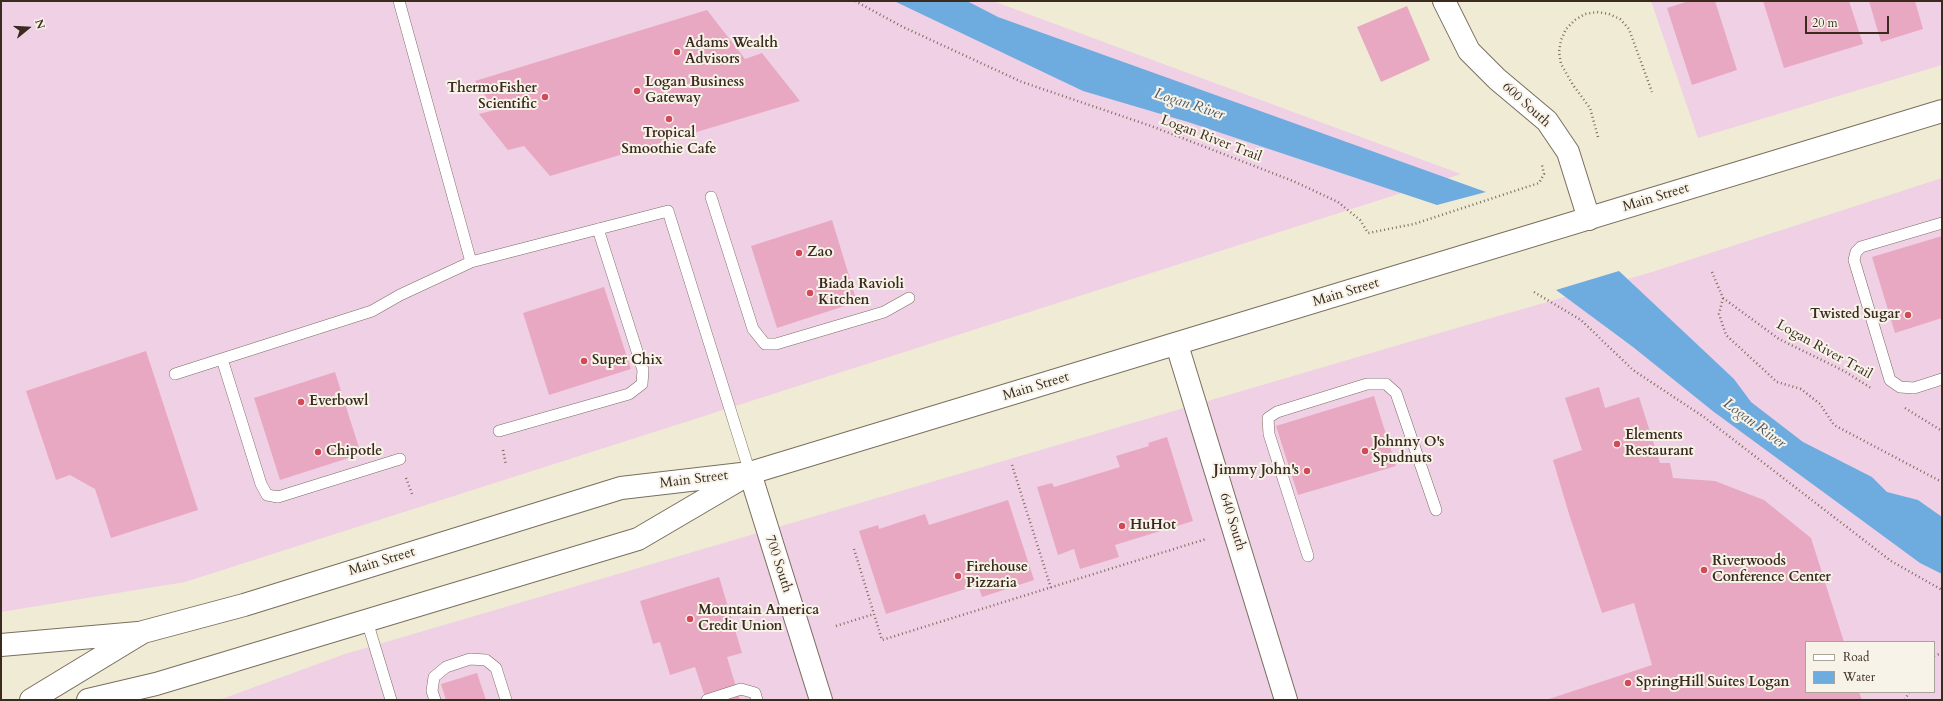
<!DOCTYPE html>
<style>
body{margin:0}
#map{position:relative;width:1943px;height:701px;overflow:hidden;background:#f0ebd4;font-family:Cardo,serif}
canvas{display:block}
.frame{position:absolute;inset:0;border:2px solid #3b2a1e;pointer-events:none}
.legend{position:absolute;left:1805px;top:641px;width:130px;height:52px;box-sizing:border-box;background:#f7f3e8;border:1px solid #aca397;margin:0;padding:5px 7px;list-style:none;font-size:12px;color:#3b2a1e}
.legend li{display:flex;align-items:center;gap:8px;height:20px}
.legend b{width:20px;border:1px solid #aca397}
.north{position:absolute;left:8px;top:8px;width:40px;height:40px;-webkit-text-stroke:3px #f7f3e8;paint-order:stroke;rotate:72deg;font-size:11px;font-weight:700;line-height:16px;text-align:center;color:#3b2a1e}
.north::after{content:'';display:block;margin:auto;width:14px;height:18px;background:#3b2a1e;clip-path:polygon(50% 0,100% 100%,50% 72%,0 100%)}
.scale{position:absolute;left:1805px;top:16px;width:84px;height:18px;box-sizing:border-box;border:2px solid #3b2a1e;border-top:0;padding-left:5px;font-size:12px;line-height:14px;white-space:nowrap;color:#3b2a1e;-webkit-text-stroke:3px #f7f3e8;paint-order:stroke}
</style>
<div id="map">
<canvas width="1943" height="701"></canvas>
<div class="frame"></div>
<ul class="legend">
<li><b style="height:5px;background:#fff"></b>Road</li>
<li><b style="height:11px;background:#6eace0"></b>Water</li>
</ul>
<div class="north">N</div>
<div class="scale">20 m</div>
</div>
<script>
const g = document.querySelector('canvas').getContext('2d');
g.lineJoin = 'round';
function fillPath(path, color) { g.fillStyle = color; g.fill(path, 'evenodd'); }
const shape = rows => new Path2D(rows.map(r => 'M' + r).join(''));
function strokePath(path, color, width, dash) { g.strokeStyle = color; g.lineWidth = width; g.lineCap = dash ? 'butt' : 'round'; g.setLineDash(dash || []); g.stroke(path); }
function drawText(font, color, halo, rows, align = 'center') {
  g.font = font + ' Cardo,serif'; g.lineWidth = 4; g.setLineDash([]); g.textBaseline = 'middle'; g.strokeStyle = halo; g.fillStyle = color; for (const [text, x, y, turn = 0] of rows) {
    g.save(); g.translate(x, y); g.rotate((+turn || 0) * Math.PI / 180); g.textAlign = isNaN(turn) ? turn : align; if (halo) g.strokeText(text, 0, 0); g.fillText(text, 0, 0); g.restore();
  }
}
fillPath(shape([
 [1,1,993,1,1461,174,185,582,1,612],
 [1651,1,1942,1,1942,65,1698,138],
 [1942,178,1942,700,219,700,345,654,1460,327,1652,272],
 [1806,642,1934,642,1934,692,1806,692]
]), '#f0d0e5');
fillPath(shape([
 [894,1,967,1,998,17,1486,192,1437,205,1188,122,1083,91],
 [1619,271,1734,379,1751,402,1803,442,1872,477,1887,492,1918,500,1942,517,1942,574,1920,563,1856,516,1714,412,1633,347,1556,290]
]), '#6eace0');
fillPath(shape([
 [1689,1,1715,1,1737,70,1692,85,1667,8],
 [1763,1,1849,1,1863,44,1784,68],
 [1869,1,1915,1,1923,29,1881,42],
 [1407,6,1430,60,1381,82,1357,27],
 [707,10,745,59,762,53,800,101,550,176,524,146,508,150,479,114,495,110,475,81],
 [832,220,857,302,777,328,751,246],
 [1942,236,1942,318,1895,333,1872,257],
 [604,287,631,369,549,395,523,313],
 [146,351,198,510,111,538,95,489,70,475,56,480,26,391],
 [335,372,361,454,280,480,254,398],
 [1599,387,1605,408,1639,397,1660,463,1670,463,1673,478,1715,481,1764,500,1811,538,1844,642,1806,642,1806,692,1859,692,1862,700,1546,700,1652,665,1634,603,1602,613,1569,514,1553,460,1582,450,1565,398],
 [1374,396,1396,466,1298,495,1276,426],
 [1167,437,1193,521,1115,545,1119,557,1080,569,1074,549,1058,555,1037,487,1052,483,1054,487,1120,467,1116,456,1149,446,1148,443],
 [1008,500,1034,580,982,597,978,585,886,614,859,531,878,525,879,529,925,514,929,525],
 [719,577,742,653,727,657,740,700,706,700,695,667,670,675,660,642,653,644,640,601],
 [477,673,486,700,446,700,441,684]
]), '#e9a8c2');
const lane = shape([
 [399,1,471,262],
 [711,197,753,329,765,344,776,344,884,312,909,298],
 [1942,223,1861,247,1856,252,1854,260,1890,380,1900,387,1914,388,1942,379],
 [222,359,261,484,267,495,278,497,400,459],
 [175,374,372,311,400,295,471,262,668,211,750,473],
 [499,431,629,394,642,384,643,370,598,229],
 [1308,556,1269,434,1268,418,1277,412,1367,384,1386,384,1396,393,1436,510],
 [367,621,391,700],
 [435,700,432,691,434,677,446,667,470,659,486,660,496,668,506,700],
 [707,700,741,689,755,693,757,700]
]);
const street = shape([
 [1444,1,1469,51,1497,79,1547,121,1568,152,1589,219],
 [1177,345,1286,700]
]);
const secondary = shape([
 [750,473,821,700]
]);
const highway = shape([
 [1,645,138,633],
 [31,700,143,632,244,605,621,488,750,473,1942,111],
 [88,700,156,684,638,539,742,478]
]);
strokePath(lane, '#7a6e5e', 12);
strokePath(street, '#7a6e5e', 24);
strokePath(secondary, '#7a6e5e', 24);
strokePath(highway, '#7a6e5e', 24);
strokePath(shape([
 [855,1,903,27,1022,82,1151,126,1293,181,1338,202,1360,220,1368,233,1414,224,1539,183,1544,174,1542,165],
 [1598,137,1590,108,1573,85,1561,64,1559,52,1561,40,1566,29,1575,20,1585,14,1597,12,1609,14,1620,19,1629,29,1652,92],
 [1712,272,1723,298,1779,339,1844,371,1871,388],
 [1534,292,1581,320,1633,370,1704,417,1891,561,1942,590],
 [1723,298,1719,314,1726,335,1777,382,1801,389,1820,404,1834,425,1942,482],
 [1905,408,1942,431],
 [503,450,506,465],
 [1012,465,1051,588],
 [406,478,412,494],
 [854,549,882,640,1206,539],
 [836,626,874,614],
 [1934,656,1942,653],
 [1905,700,1909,692]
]), '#7a6e5e', 2.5, [1, 3]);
strokePath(lane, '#fff', 11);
strokePath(street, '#fff', 22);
strokePath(secondary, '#fff', 22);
strokePath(highway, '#fff', 22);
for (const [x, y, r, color] of [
 [677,52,4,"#d1495b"],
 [637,91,4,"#d1495b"],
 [545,97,4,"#d1495b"],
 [669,119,4,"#d1495b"],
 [799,253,4,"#d1495b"],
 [810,293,4,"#d1495b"],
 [1908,315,4,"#d1495b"],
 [584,361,4,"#d1495b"],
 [301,402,4,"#d1495b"],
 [1617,444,4,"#d1495b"],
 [1365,451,4,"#d1495b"],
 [318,452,4,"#d1495b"],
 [1307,471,4,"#d1495b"],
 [1122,526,4,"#d1495b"],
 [1704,570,4,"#d1495b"],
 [958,576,4,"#d1495b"],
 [690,619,4,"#d1495b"],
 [1628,683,4,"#d1495b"]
]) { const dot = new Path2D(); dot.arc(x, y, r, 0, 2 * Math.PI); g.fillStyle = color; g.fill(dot); strokePath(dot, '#f7f3e8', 1.5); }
drawText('bold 14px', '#3b2a1e', '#f7f3e8', [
 ["Adams Wealth",685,44],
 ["Advisors",685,60],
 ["Logan Business",645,83],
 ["Gateway",645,99],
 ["ThermoFisher",537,89,"right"],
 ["Scientific",537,105,"right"],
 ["Tropical",669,134,"center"],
 ["Smoothie Cafe",669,150,"center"],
 ["Zao",807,253],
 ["Biada Ravioli",818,285],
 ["Kitchen",818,301],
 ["Twisted Sugar",1900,315,"right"],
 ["Super Chix",592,361],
 ["Everbowl",309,402],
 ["Elements",1625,436],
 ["Restaurant",1625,452],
 ["Johnny O's",1373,443],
 ["Spudnuts",1373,459],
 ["Chipotle",326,452],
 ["Jimmy John's",1299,471,"right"],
 ["HuHot",1130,526],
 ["Riverwoods",1712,562],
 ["Conference Center",1712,578],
 ["Firehouse",966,568],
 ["Pizzaria",966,584],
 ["Mountain America",698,611],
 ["Credit Union",698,627],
 ["SpringHill Suites Logan",1636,683]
], 'left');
drawText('14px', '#3b2a1e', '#f7f3e8', [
 ["600 South",1526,105,42],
 ["Logan River Trail",1211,139,21],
 ["Main Street",1656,198,-17],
 ["Main Street",1346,293,-17],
 ["Logan River Trail",1824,350,29],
 ["Main Street",1036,387,-17],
 ["Main Street",694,480,-7],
 ["640 South",1232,522,73],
 ["Main Street",382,562,-17],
 ["700 South",778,564,72]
]);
drawText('italic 15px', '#4d5862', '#f7f3e8', [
 ["Logan River",1189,105,18],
 ["Logan River",1754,424,36]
]);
</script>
